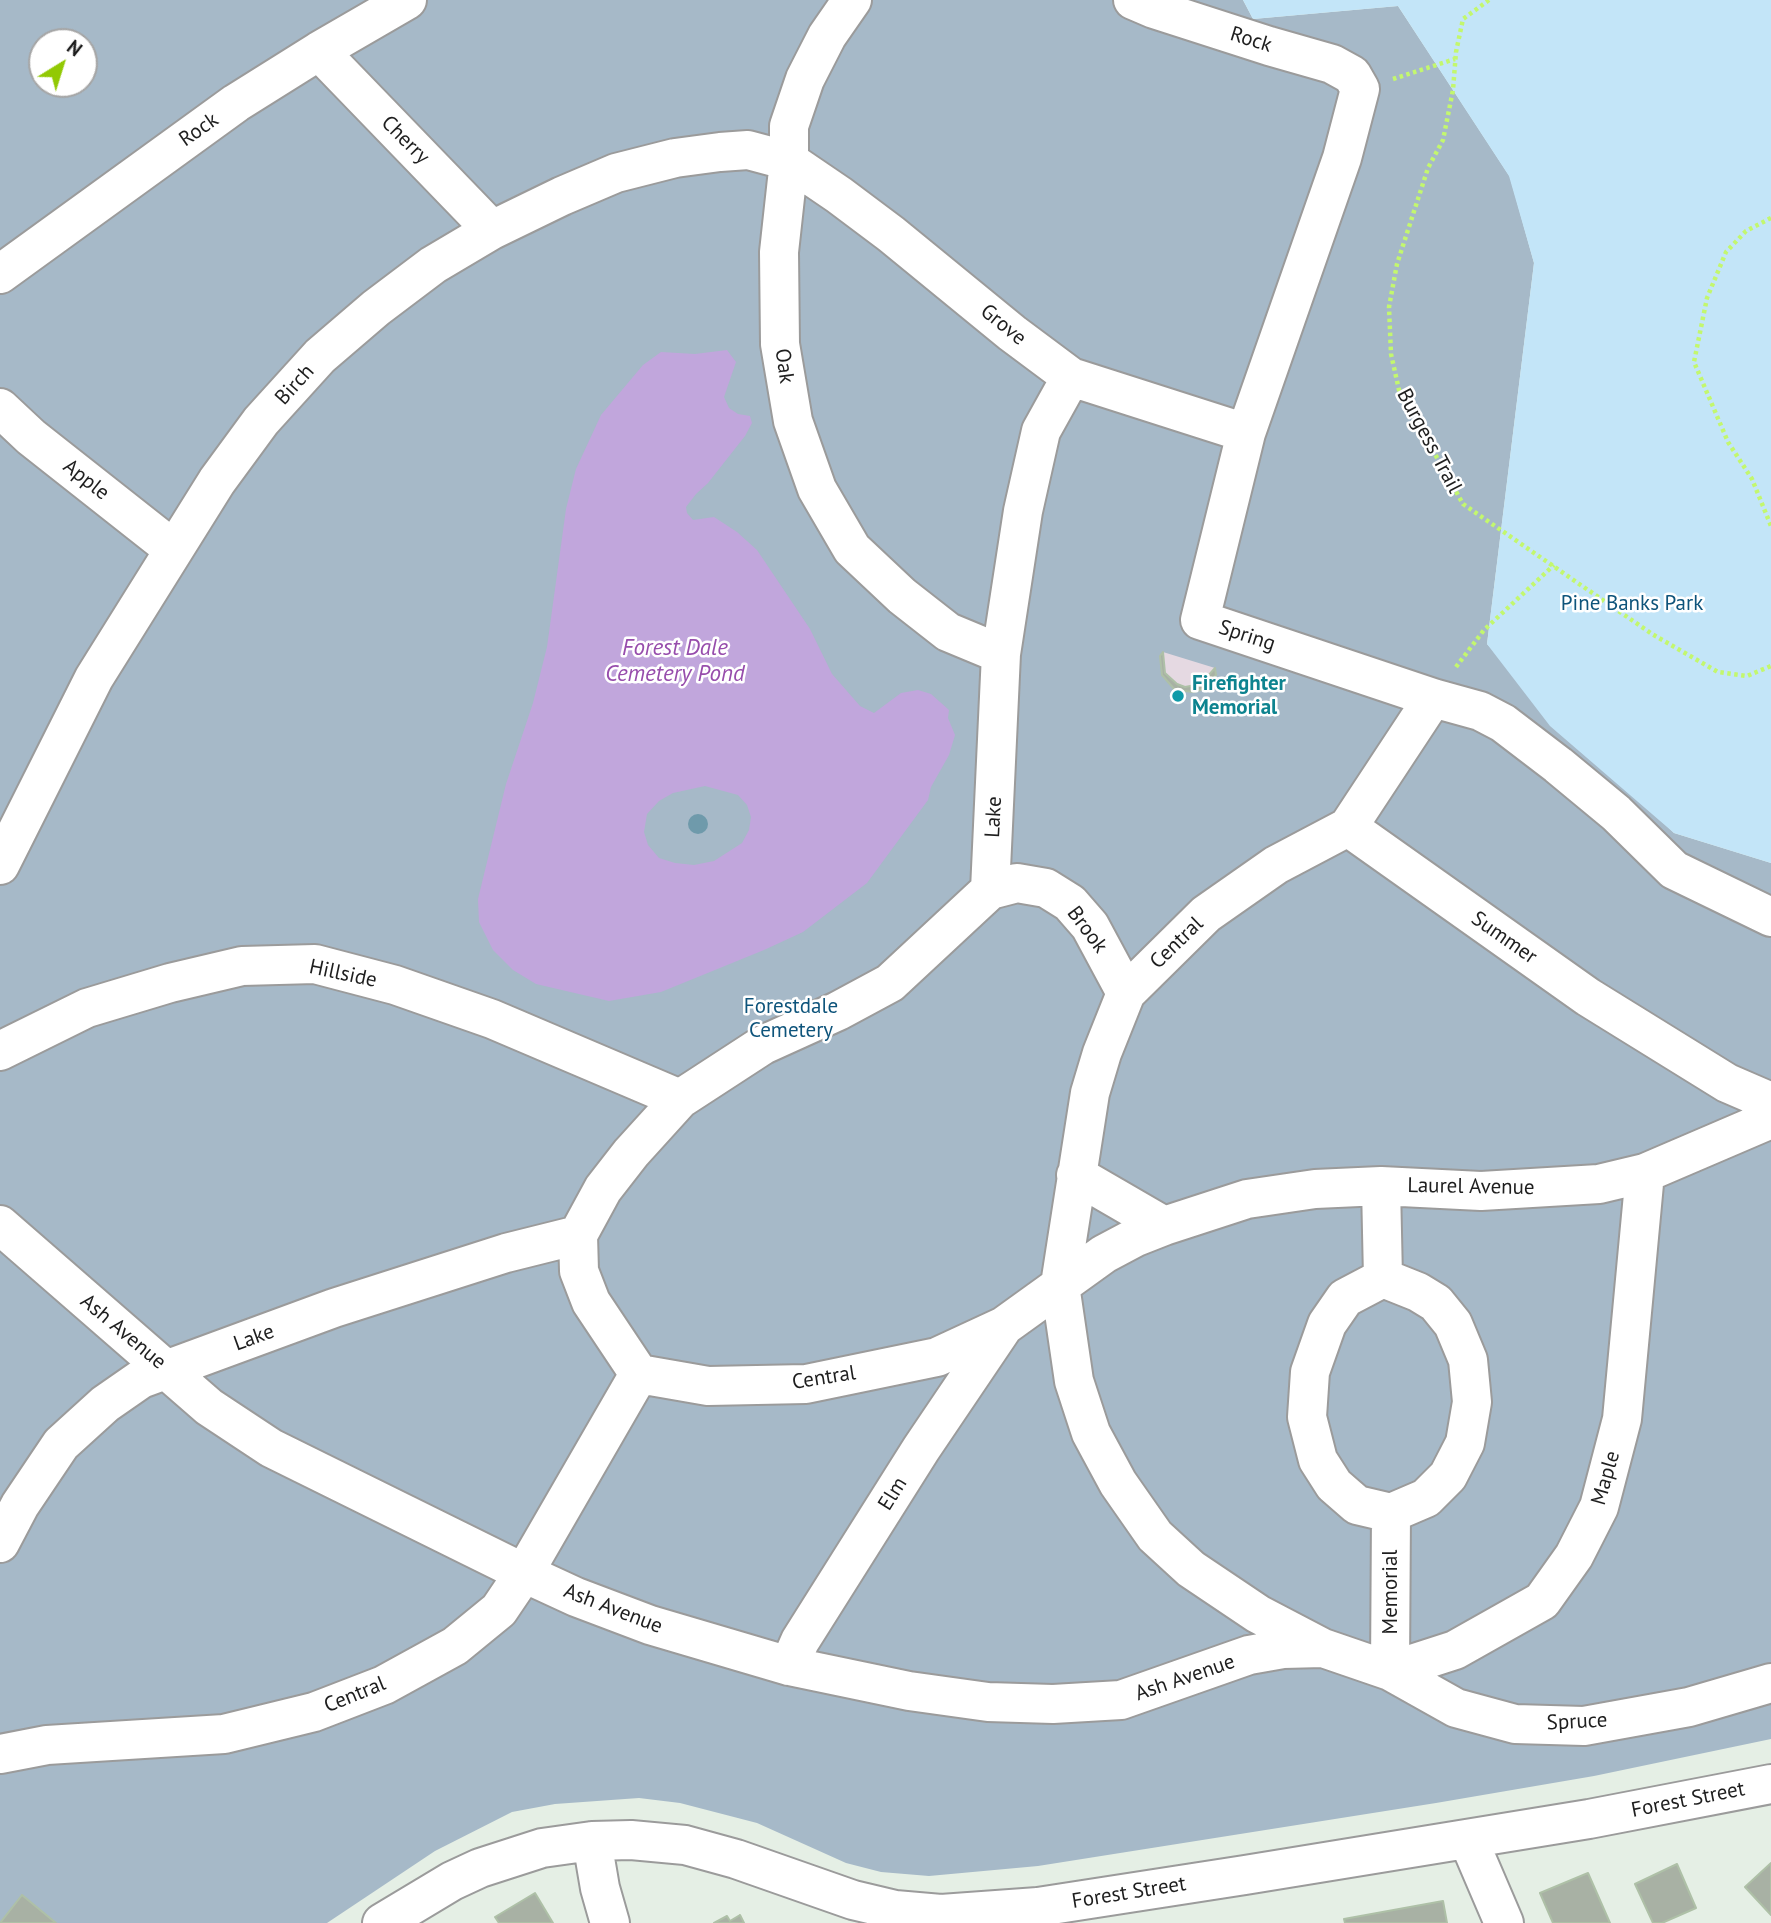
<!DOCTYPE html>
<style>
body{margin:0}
#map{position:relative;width:1771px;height:1923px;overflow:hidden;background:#e5efe5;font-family:"PT Sans",sans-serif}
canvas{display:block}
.north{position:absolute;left:28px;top:28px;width:70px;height:70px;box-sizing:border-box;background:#fff;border:2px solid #a5a5a5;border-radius:50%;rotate:38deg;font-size:19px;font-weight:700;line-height:28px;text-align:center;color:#1e1e1e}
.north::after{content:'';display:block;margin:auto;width:24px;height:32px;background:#92c904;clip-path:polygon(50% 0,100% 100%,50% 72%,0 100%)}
</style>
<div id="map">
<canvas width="1771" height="1923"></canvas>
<div class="north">N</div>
</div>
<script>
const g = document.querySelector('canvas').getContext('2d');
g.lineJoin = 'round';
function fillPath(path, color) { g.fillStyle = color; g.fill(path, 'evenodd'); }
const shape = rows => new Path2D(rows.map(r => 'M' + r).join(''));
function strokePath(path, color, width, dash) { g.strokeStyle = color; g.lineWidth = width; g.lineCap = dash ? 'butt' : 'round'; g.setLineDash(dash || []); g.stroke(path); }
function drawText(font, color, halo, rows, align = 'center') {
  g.font = font + ' "PT Sans",sans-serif'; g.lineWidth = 5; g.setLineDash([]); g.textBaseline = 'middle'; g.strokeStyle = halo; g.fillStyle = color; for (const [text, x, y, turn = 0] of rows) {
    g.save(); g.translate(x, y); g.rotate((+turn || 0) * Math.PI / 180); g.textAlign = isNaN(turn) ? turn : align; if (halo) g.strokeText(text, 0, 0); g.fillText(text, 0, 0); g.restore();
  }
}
fillPath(shape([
 [0,0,1243,0,1253,19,1398,6,1510,177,1534,263,1487,644,1674,833,1771,863,1771,1739,1594,1776,1436,1803,1038,1866,929,1876,881,1872,846,1863,757,1823,680,1803,639,1798,555,1804,512,1812,435,1851,327,1923,0,1923],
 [42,42,84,42,84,84,42,84]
]), '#a6b9c8');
fillPath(shape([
 [1243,0,1771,0,1771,863,1674,833,1550,726,1487,644,1534,263,1509,176,1398,6,1253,19]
]), '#c3e5f8');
fillPath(shape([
 [1163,652,1215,668,1201,684,1185,687,1170,680,1165,673]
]), '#e5d9e2');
fillPath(shape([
 [727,350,736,362,724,397,729,408,738,414,750,416,752,423,745,436,708,483,696,494,686,507,687,513,693,520,714,517,737,532,757,550,810,629,832,674,860,706,874,713,901,693,918,690,931,694,949,710,948,718,955,735,949,755,931,787,928,800,867,883,803,932,764,950,661,992,609,1001,536,984,513,970,493,950,479,922,478,899,506,784,533,703,547,647,566,509,576,469,601,415,643,365,661,352,695,354],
 [705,786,738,795,747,805,751,817,749,830,742,843,714,861,694,865,675,863,659,858,648,845,644,832,647,814,659,801,673,793]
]), '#c1a6dc');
const building = shape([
 [1163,652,1165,673,1177,684,1185,687,1201,684,1215,668,1216,675,1203,689,1194,692,1175,690,1162,675,1160,656,1163,652],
 [1771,1863,1771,1915,1745,1887,1771,1863],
 [1677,1864,1696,1908,1662,1923,1653,1923,1635,1884,1677,1864],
 [1588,1873,1610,1923,1553,1923,1540,1893,1588,1873],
 [535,1893,553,1923,499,1923,495,1917,535,1893],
 [22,1895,56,1923,0,1923,22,1895],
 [1443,1901,1447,1923,1345,1923,1344,1919,1443,1901],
 [740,1915,744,1923,714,1923,727,1916,730,1921,740,1915]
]);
fillPath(building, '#a8b1a4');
strokePath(building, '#aec0a7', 2);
const minor = shape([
 [852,0,827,36,805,79,789,126,789,161,779,252,780,344,793,421,817,489,852,549,902,596,948,632,1001,654],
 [1133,0,1154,9,1269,46,1332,64,1352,75,1360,89,1342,158,1246,433,1200,620,1433,698,1480,711,1503,723,1558,765,1616,813,1674,870,1771,917],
 [319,51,492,230],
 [0,274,236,103,319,51,407,0],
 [0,408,31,437,173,549],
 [1433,698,1348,827,1276,865,1206,914,1126,993,1102,1053,1090,1093,1060,1285,1074,1381,1091,1433,1118,1483,1155,1536,1191,1569,1258,1614,1323,1648,1390,1671,1456,1708,1515,1724,1584,1726,1689,1707,1771,1683],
 [1348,827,1588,997,1727,1083,1771,1102],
 [0,865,94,678,217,481,261,421,320,356,376,308,433,265,492,230,562,196,616,173,675,158,720,152,748,150,789,161,839,195,891,234,1012,333,1071,377,1246,433],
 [990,890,1017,883,1046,888,1070,903,1090,926,1126,993],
 [0,1051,87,1008,170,983,242,966,315,964,395,985,492,1019,680,1099],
 [1076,1175,1164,1226,1247,1199,1315,1189,1381,1186,1481,1191,1599,1184,1645,1173,1771,1119],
 [1381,1186,1383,1278,1418,1292,1436,1303,1453,1324,1468,1360,1472,1402,1465,1443,1448,1476,1426,1498,1391,1513,1390,1671],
 [0,1225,209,1407,271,1448,524,1573,576,1597,650,1625,789,1666,909,1691,988,1702,1053,1704,1121,1700,1249,1655,1283,1649,1323,1648],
 [1383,1278,1345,1298,1327,1324,1310,1372,1307,1417,1318,1460,1334,1485,1357,1505,1391,1513],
 [639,1374,591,1302,579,1271,578,1235,603,1189,631,1153,680,1099,763,1045,838,1011,890,983,990,890,1001,654,1023,511,1041,431,1071,377],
 [639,1374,708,1386,806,1384,937,1357,1004,1326,1104,1254,1136,1237,1164,1226],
 [0,1543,20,1505,61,1444,105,1404,141,1379,334,1308,506,1253,578,1235],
 [789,1666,800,1641,921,1449,1004,1326],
 [1390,1671,1455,1650,1542,1601,1574,1556,1599,1507,1622,1419,1645,1173],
 [0,1754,47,1745,224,1734,314,1712,384,1685,455,1646,499,1610,524,1573,639,1374],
 [1468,1839,1504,1923],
 [592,1841,600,1888,610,1923],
 [382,1923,452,1881,480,1868,542,1848,592,1841,631,1840,685,1845,736,1859,853,1900,895,1910,941,1914,1038,1907,1245,1875,1589,1819,1771,1784]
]);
strokePath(minor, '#9b9b9b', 42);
strokePath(shape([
 [1489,0,1463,19,1456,52,1453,90,1443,140,1428,168,1397,264,1389,307,1391,354,1399,390,1463,504,1652,634,1718,672,1747,676,1771,666],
 [1393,79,1455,59],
 [1771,218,1746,231,1726,252,1707,298,1694,362,1728,442,1752,479,1771,526],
 [1456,667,1484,630,1554,565]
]), '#c3f76e', 4.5, [3.5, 3.5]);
strokePath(minor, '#fff', 38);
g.fillStyle = '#6f9aab';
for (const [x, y] of [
 [698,824]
]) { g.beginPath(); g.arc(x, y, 10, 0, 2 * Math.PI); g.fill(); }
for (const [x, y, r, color] of [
 [1178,696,7,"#0f9aa8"]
]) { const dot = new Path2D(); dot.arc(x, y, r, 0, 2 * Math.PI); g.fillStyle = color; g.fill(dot); strokePath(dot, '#fff', 2.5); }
drawText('21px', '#1e1e1e', '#fff', [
 ["Rock",1251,40,17],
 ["Rock",199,130,-35],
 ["Cherry",405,140,45],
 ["Grove",1003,325,39],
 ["Oak",784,366,82],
 ["Birch",295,385,-48],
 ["Burgess Trail",1429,441,62],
 ["Apple",86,480,38],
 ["Spring",1247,636,18],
 ["Lake",994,817,-87],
 ["Brook",1087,930,53],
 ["Summer",1504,938,35],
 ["Central",1177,943,-44],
 ["Hillside",343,974,12],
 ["Laurel Avenue",1471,1187,1],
 ["Ash Avenue",123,1332,40],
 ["Lake",254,1338,-20],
 ["Central",824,1378,-9],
 ["Maple",1606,1478,-74],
 ["Elm",893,1494,-58],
 ["Memorial",1391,1592,-90],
 ["Ash Avenue",613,1609,21],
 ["Ash Avenue",1185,1678,-19],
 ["Central",355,1695,-22],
 ["Spruce",1577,1722,-3],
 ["Forest Street",1688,1800,-11],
 ["Forest Street",1129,1893,-9]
]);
drawText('21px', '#0e547b', '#fff', [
 ["Pine Banks Park",1632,604],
 ["Forestdale",791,1007],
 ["Cemetery",791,1031]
]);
drawText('bold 21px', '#0d838f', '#fff', [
 ["Firefighter",1192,684],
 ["Memorial",1192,708]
], 'left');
drawText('italic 23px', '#974dac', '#fff', [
 ["Forest Dale",675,648],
 ["Cemetery Pond",675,674]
]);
</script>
